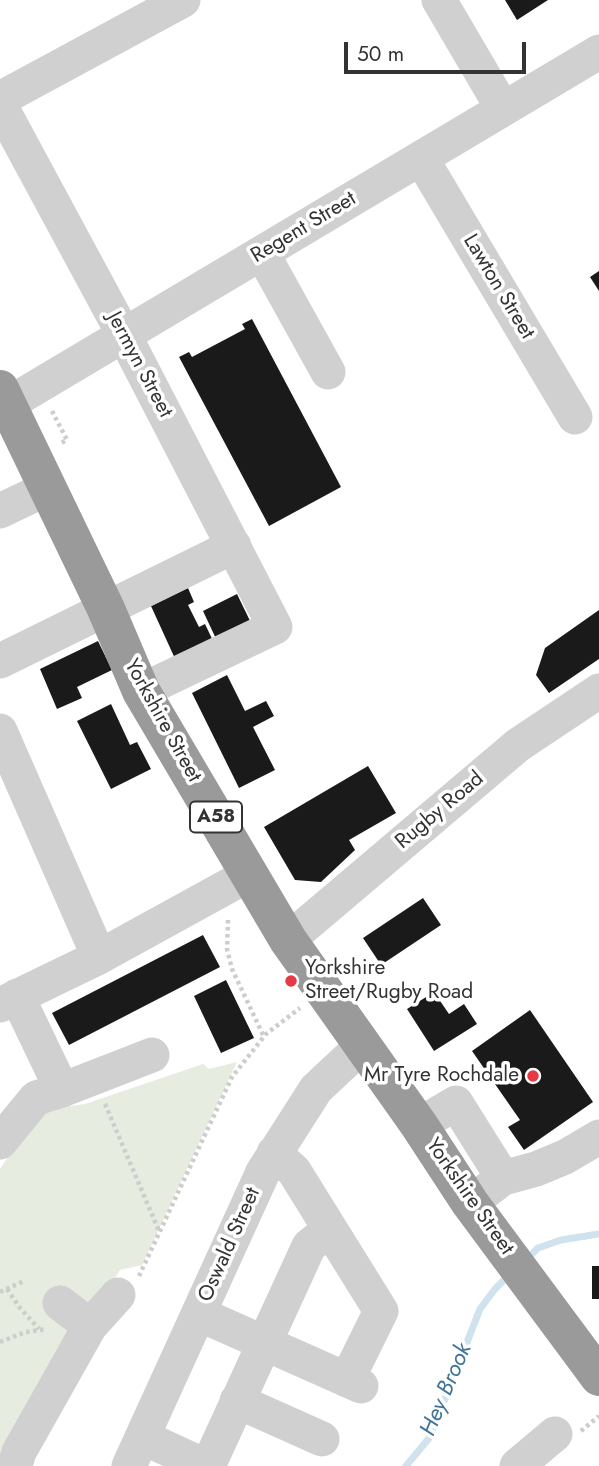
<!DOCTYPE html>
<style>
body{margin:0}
#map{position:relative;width:599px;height:1466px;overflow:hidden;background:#fff;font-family:Jost,sans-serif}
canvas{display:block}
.scale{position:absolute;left:344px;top:42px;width:182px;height:32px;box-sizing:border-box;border:4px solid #333;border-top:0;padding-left:9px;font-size:21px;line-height:24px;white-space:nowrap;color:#333;-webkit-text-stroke:5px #fff;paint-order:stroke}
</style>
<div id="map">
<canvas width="599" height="1466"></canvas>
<div class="scale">50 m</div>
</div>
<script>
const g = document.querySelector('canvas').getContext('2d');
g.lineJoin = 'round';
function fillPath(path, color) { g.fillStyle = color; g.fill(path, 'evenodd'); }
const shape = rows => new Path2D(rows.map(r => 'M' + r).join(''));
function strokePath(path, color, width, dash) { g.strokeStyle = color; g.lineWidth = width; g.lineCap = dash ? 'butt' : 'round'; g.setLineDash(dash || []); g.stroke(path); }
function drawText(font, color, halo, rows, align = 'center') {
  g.font = font + ' Jost,sans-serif'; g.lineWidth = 7; g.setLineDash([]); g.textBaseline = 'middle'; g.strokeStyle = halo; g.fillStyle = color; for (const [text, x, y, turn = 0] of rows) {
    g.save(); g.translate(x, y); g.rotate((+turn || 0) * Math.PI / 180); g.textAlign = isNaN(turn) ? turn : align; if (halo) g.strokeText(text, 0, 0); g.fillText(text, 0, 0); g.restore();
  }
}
fillPath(shape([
 [237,1062,142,1265,120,1270,73,1342,0,1466,0,1169,39,1110,85,1104,203,1064,209,1069]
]), '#e6ecdf');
strokePath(shape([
 [526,1260,538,1248,561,1240,599,1234],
 [406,1466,430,1437,480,1309,495,1289,509,1275]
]), '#cfe2ee', 7);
fillPath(shape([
 [505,0,548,0,517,20],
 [599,271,599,291,590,277],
 [252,319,341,487,269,526,179,357,189,352,192,357,245,329,242,324],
 [188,588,194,602,188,605,199,627,205,624,215,645,177,663,151,606],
 [237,594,253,627,218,643,203,611],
 [599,610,599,659,549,693,536,675,545,648],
 [98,641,112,670,77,687,82,698,57,709,40,669],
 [227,675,245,711,266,701,274,716,253,727,275,770,239,788,192,693],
 [111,704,130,745,137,742,151,769,111,789,77,721],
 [368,766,396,813,349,840,355,850,321,882,295,880,264,827],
 [423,898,441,925,381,965,363,938],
 [203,935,220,967,69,1045,52,1013],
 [226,980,254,1038,221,1053,194,996],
 [434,992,449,1014,464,1004,477,1024,434,1051,407,1009],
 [530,1010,593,1102,524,1150,508,1127,520,1120,472,1051],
 [592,1266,599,1266,599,1299,592,1299]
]), '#1a1a1a');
strokePath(shape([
 [52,411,67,440,59,444],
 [228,920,227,949,232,969,264,1037],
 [105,1104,159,1231],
 [139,1276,232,1077,266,1034,300,1008],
 [7,1289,20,1308,39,1329],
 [0,1292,24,1281],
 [0,1342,26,1332,46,1329],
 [581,1431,599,1416]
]), '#cdcdcd', 4.5, [3.5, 3.5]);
strokePath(shape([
 [439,0,503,109],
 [0,99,183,0],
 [0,105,124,335,275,627,141,691],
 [421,158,575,417],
 [262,253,328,372],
 [8,404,599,52],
 [0,511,48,488],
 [0,661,234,546],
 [0,731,99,957],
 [288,940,518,745,599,691],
 [17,996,62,1090,152,1055],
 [0,1005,99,957,250,874],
 [419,1125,456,1103,503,1178,470,1203],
 [0,1142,36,1098,62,1090],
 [274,1153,294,1171,381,1311,347,1380],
 [503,1178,536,1169,565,1157,599,1137],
 [60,1303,90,1326],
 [199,1314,361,1386],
 [237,1401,322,1439],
 [142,1437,205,1466],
 [15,1466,19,1452,90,1326,118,1295],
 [129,1466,263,1172,316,1089,363,1045],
 [208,1466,309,1246,330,1229],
 [517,1466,555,1434]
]), '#d0d0d0', 35);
strokePath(shape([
 [0,389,106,609,141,691,288,940,419,1125,470,1203,599,1377]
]), '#9a9a9a', 38);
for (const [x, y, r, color] of [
 [291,981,7,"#e63946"],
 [533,1076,7,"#e63946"]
]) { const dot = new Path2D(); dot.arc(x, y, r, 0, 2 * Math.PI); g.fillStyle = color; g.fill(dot); strokePath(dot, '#fff', 2.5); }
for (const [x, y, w] of [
 [216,817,52]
]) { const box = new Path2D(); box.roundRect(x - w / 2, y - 15.5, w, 31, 5); g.fillStyle = '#fff'; g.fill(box); strokePath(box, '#333', 2); }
drawText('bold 19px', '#333', null, [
 ["A58",216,817]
]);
drawText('21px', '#333', '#fff', [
 ["Regent Street",304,228,-31],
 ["Lawton Street",498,287,59],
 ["Jermyn Street",139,365,62],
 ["Yorkshire Street",162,721,61],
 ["Rugby Road",440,811,-40],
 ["Yorkshire Street",469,1197,55],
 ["Oswald Street",230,1245,-66]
]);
drawText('21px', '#333', '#fff', [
 ["Yorkshire",305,969],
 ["Street/Rugby Road",305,993],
 ["Mr Tyre Rochdale",519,1076,"right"]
], 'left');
drawText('italic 23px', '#3f7597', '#fff', [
 ["Hey Brook",447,1390,-67]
]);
</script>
